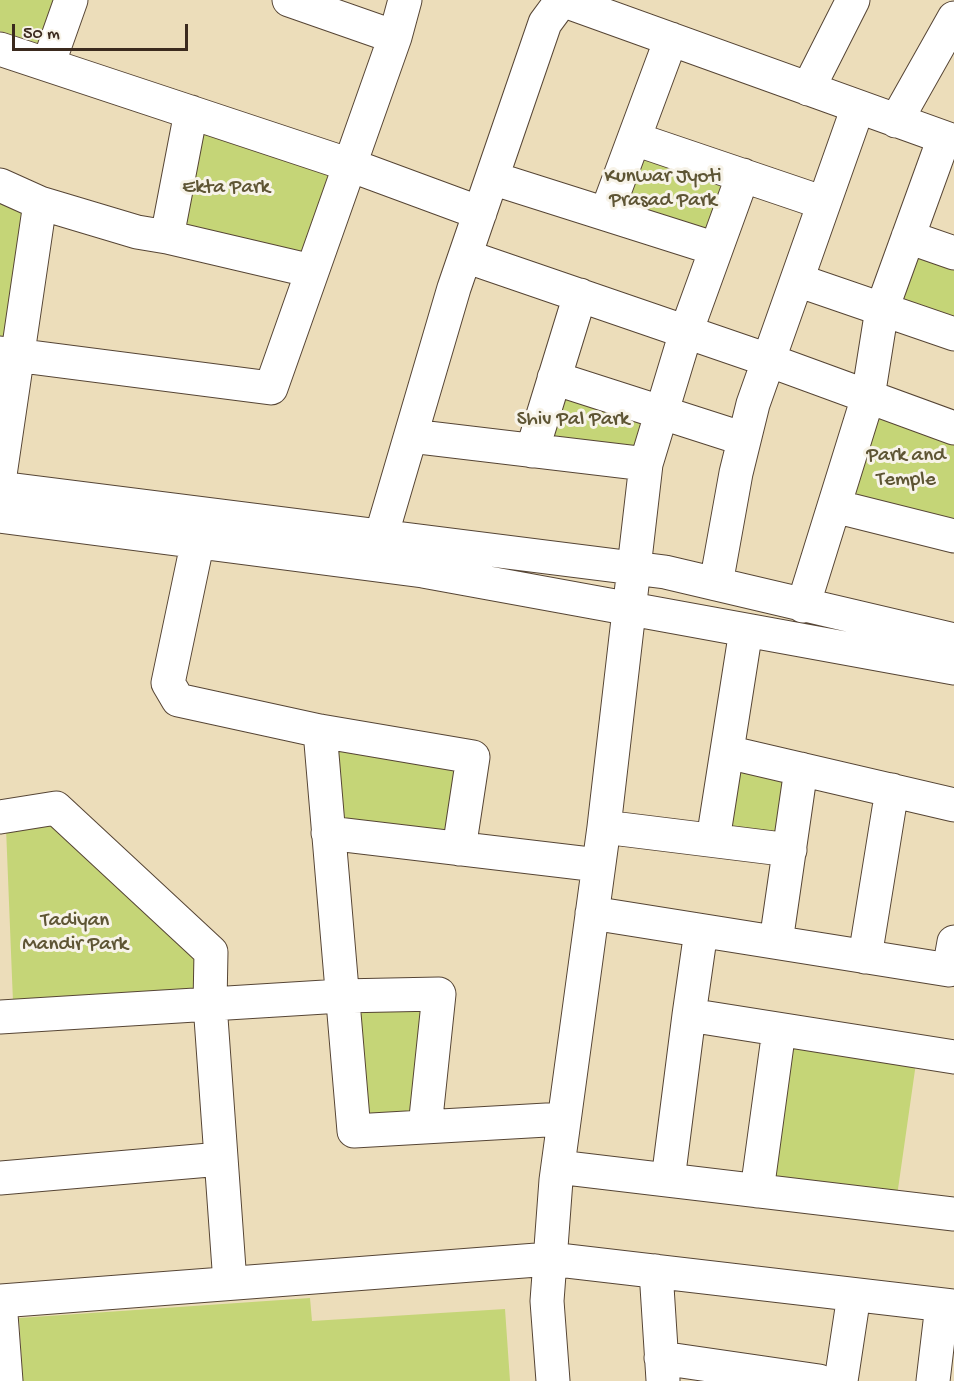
<!DOCTYPE html>
<style>
body{margin:0}
#map{position:relative;width:954px;height:1381px;overflow:hidden;background:#ecddba;font-family:"Gochi Hand",sans-serif}
canvas{display:block}
.scale{position:absolute;left:12px;top:24px;width:176px;height:27px;box-sizing:border-box;border:3px solid #3b2a1e;border-top:0;padding-left:8px;font-size:18px;line-height:21px;white-space:nowrap;color:#3b2a1e;-webkit-text-stroke:4px #f7f3e8;paint-order:stroke}
</style>
<div id="map">
<canvas width="954" height="1381"></canvas>
<div class="scale">50 m</div>
</div>
<script>
const g = document.querySelector('canvas').getContext('2d');
g.lineJoin = 'round';
function fillPath(path, color) { g.fillStyle = color; g.fill(path, 'evenodd'); }
const shape = rows => new Path2D(rows.map(r => 'M' + r).join(''));
function strokePath(path, color, width, dash) { g.strokeStyle = color; g.lineWidth = width; g.lineCap = dash ? 'butt' : 'round'; g.setLineDash(dash || []); g.stroke(path); }
function drawText(font, color, halo, rows, align = 'center') {
  g.font = font + ' "Gochi Hand",sans-serif'; g.lineWidth = 6; g.setLineDash([]); g.textBaseline = 'middle'; g.strokeStyle = halo; g.fillStyle = color; for (const [text, x, y, turn = 0] of rows) {
    g.save(); g.translate(x, y); g.rotate((+turn || 0) * Math.PI / 180); g.textAlign = isNaN(turn) ? turn : align; if (halo) g.strokeText(text, 0, 0); g.fillText(text, 0, 0); g.restore();
  }
}
fillPath(shape([
 [0,0,55,0,40,44,0,31],
 [189,126,329,172,302,257,169,224],
 [639,147,733,179,712,239,616,211],
 [0,203,26,213,6,337,0,336],
 [914,246,954,260,954,327,889,305],
 [553,384,652,420,641,456,541,445],
 [877,413,954,443,954,520,853,499],
 [333,742,460,764,448,837,340,818],
 [733,765,793,776,782,842,723,830],
 [52,824,198,963,198,990,13,1002,6,828],
 [424,1006,413,1112,362,1115,355,1010],
 [790,1045,916,1063,897,1196,771,1177],
 [310,1298,312,1321,505,1309,510,1381,23,1381,19,1318]
]), '#c5d577');
const minor = shape([
 [289,0,395,37],
 [562,0,954,141],
 [0,49,350,165,480,213],
 [48,65,71,0],
 [808,89,853,0],
 [191,112,167,237,312,271],
 [896,121,954,18],
 [635,139,824,203],
 [492,178,716,249],
 [0,185,40,203,137,232,167,237],
 [606,214,671,39],
 [908,237,954,253],
 [465,256,768,360,954,428],
 [797,280,954,334],
 [0,353,271,388,395,37,405,0],
 [554,378,744,439],
 [411,436,646,464],
 [532,451,580,295],
 [0,475,40,203],
 [0,488,665,572,954,640],
 [834,506,954,536],
 [0,516,423,571,954,668],
 [202,521,168,683,178,700,320,731,473,757,459,849],
 [375,557,454,288,545,23,562,0],
 [716,584,736,473,753,404,858,107],
 [803,606,868,397,882,309,944,138],
 [320,731,354,1131,564,1119],
 [727,752,954,805],
 [0,817,56,808,211,952,210,1004,230,1283],
 [604,827,790,850],
 [328,833,598,865],
 [713,840,746,630],
 [592,913,949,970,954,942],
 [776,942,801,769],
 [865,957,892,790],
 [689,1015,954,1057],
 [0,1017,341,996,439,994,425,1127],
 [558,1167,954,1214],
 [0,1178,221,1159],
 [668,1180,689,1015,701,931],
 [757,1191,779,1030],
 [656,1271,663,1380],
 [0,1301,550,1259,954,1306],
 [0,1301,6,1381],
 [661,1358,819,1381],
 [553,1381,547,1301,556,1180,604,827,646,464,686,332,743,175],
 [841,1381,854,1295],
 [933,1381,942,1305]
]);
strokePath(minor, '#564535', 35);
strokePath(minor, '#fff', 33);
drawText('21px', '#5e5534', '#f7f3e8', [
 ["Kunwar Jyoti",663,178],
 ["Prasad Park",663,202],
 ["Ekta Park",226,189],
 ["Shiv Pal Park",573,421],
 ["Park and",906,457],
 ["Temple",906,481],
 ["Tadiyan",75,922],
 ["Mandir Park",75,946]
]);
</script>
